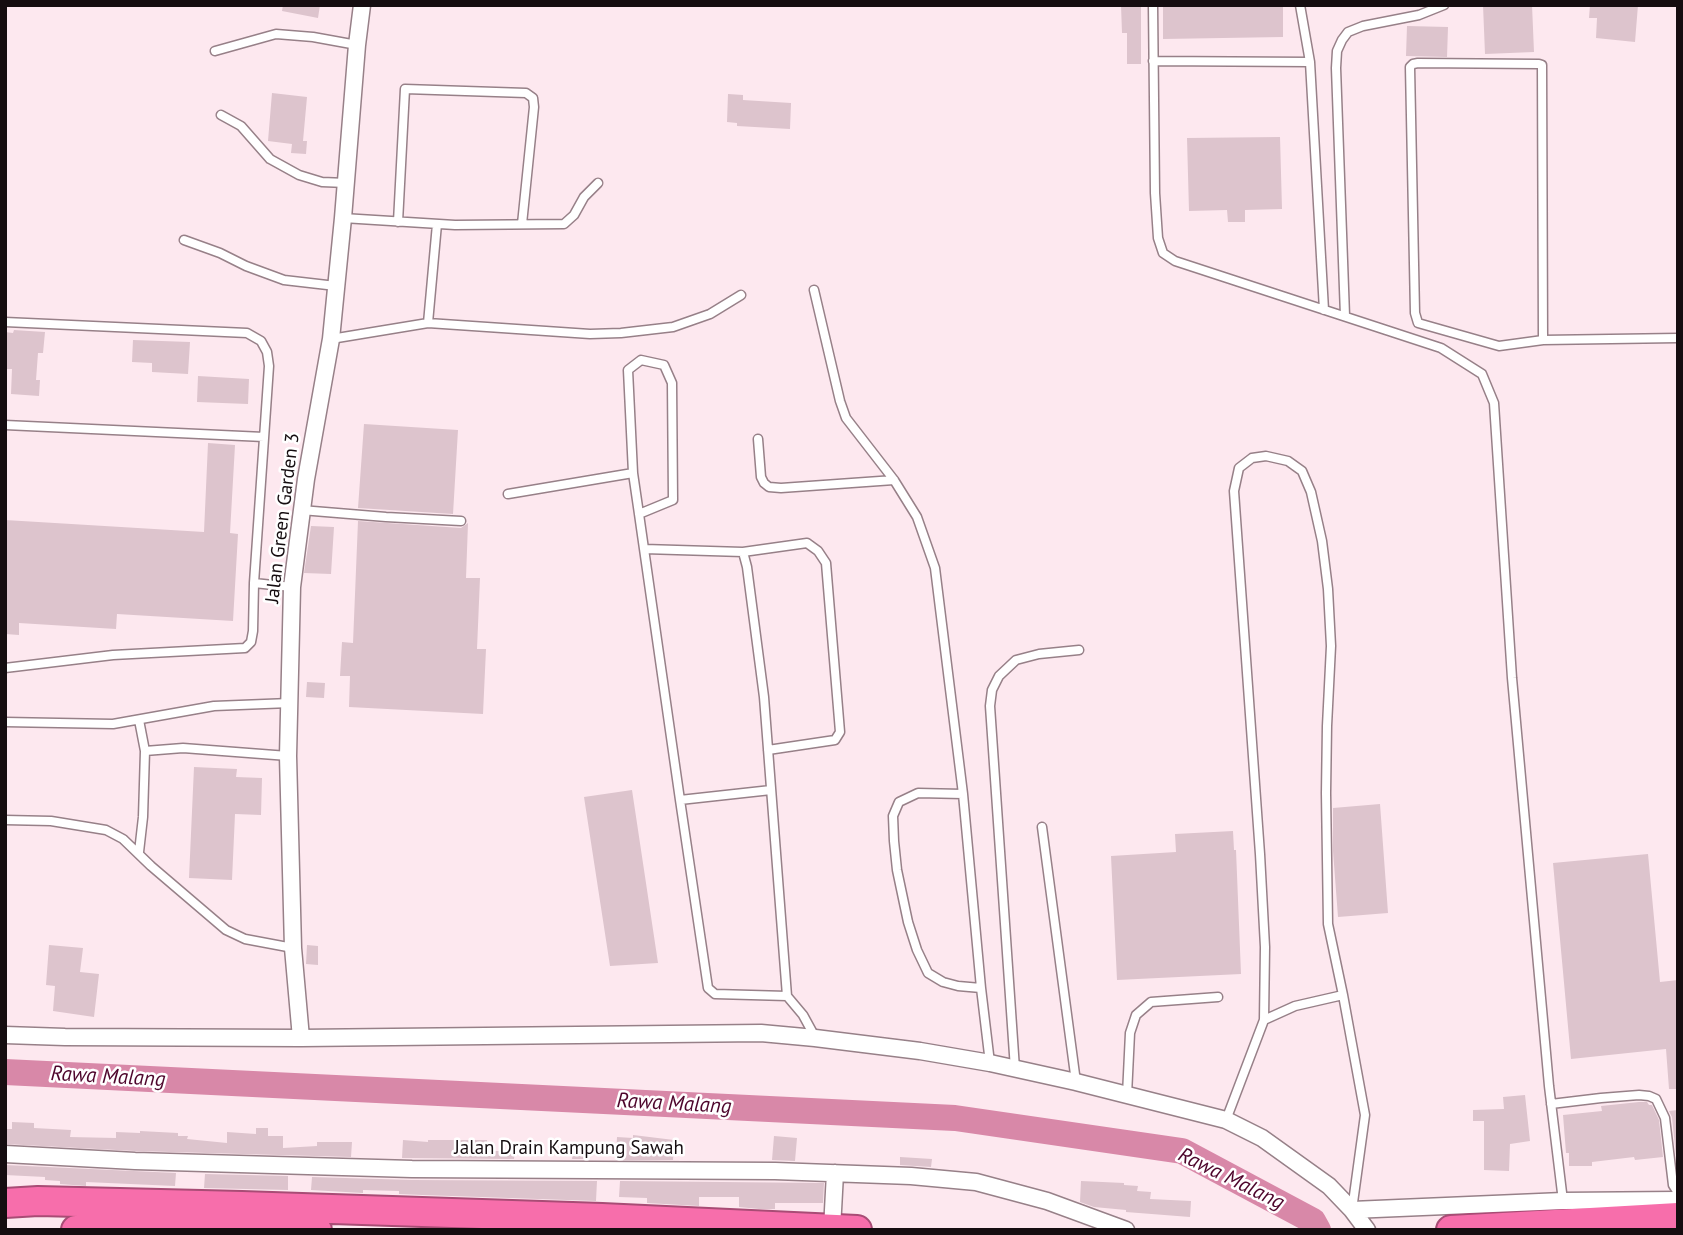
<!DOCTYPE html>
<style>
body{margin:0}
#map{position:relative;width:1683px;height:1235px;overflow:hidden;background:#fde8ef;font-family:"PT Sans",sans-serif}
canvas{display:block}
.frame{position:absolute;inset:0;border:7px solid #150d10;pointer-events:none}
</style>
<div id="map">
<canvas width="1683" height="1235"></canvas>
<div class="frame"></div>
</div>
<script>
const g = document.querySelector('canvas').getContext('2d');
g.lineJoin = 'round';
const shape = rows => new Path2D(rows.map(r => 'M' + r).join(''));
function strokePath(path, color, width, dash) { g.strokeStyle = color; g.lineWidth = width; g.lineCap = dash ? 'butt' : 'round'; g.setLineDash(dash || []); g.stroke(path); }
function fillPath(path, color) { g.fillStyle = color; g.fill(path, 'evenodd'); }
function drawText(font, color, halo, rows, align = 'center') {
  g.font = font + ' "PT Sans",sans-serif'; g.lineWidth = 5; g.setLineDash([]); g.textBaseline = 'middle'; g.strokeStyle = halo; g.fillStyle = color; for (const [text, x, y, turn = 0] of rows) {
    g.save(); g.translate(x, y); g.rotate((+turn || 0) * Math.PI / 180); g.textAlign = isNaN(turn) ? turn : align; if (halo) g.strokeText(text, 0, 0); g.fillText(text, 0, 0); g.restore();
  }
}
strokePath(shape([
 [5,1072,955,1118,1182,1151,1313,1221,1318,1230]
]), '#d888a8', 26);
fillPath(shape([
 [283,5,320,5,318,18,282,11],
 [1121,5,1141,5,1141,64,1127,64,1127,33,1122,33],
 [1163,5,1283,5,1283,37,1163,39],
 [1483,5,1532,5,1534,52,1485,54],
 [1590,5,1638,5,1635,42,1596,38,1597,18,1589,18],
 [1407,26,1448,27,1447,57,1406,56],
 [272,93,307,97,303,141,307,141,306,154,291,153,292,144,268,141],
 [728,94,743,95,743,100,791,103,790,129,737,126,737,123,727,122],
 [1280,137,1282,209,1245,210,1245,222,1228,222,1227,210,1189,211,1187,138],
 [14,330,45,332,43,353,38,353,36,380,40,380,39,396,11,394,12,369,5,369,5,332,13,333],
 [133,340,190,342,188,374,152,372,152,363,132,362],
 [198,376,249,379,248,404,197,402],
 [364,424,458,430,453,514,358,508],
 [208,443,235,445,230,533,238,534,233,621,117,614,116,629,19,623,19,635,5,634,5,520,204,532],
 [358,521,461,528,468,523,466,578,480,578,477,649,486,649,483,714,349,707,350,676,340,676,342,642,353,643],
 [311,526,334,527,331,574,304,573],
 [307,682,325,683,324,698,306,697],
 [194,767,237,769,236,777,262,778,261,815,235,814,232,880,189,878],
 [632,790,658,963,610,966,584,797],
 [1380,804,1388,913,1338,917,1333,851,1333,808],
 [1233,831,1234,850,1236,850,1241,974,1117,980,1111,856,1176,852,1175,834],
 [1648,854,1660,982,1678,980,1678,1089,1669,1089,1666,1049,1571,1059,1553,863],
 [49,945,83,948,80,972,99,974,94,1017,53,1011,55,986,46,985],
 [307,945,318,946,318,965,306,964],
 [1525,1095,1530,1141,1510,1144,1509,1171,1484,1170,1484,1121,1473,1121,1473,1110,1504,1109,1503,1097],
 [1639,1102,1647,1102,1649,1105,1652,1105,1659,1120,1663,1157,1635,1160,1634,1157,1592,1162,1592,1166,1569,1166,1569,1153,1566,1153,1563,1115,1602,1111,1601,1106],
 [1678,1110,1678,1155,1676,1156,1672,1117,1669,1111],
 [12,1122,34,1123,34,1128,71,1130,70,1137,116,1138,116,1132,140,1133,140,1131,178,1133,178,1136,188,1136,187,1139,227,1143,227,1132,256,1134,256,1128,268,1128,268,1136,283,1136,283,1148,317,1146,317,1142,352,1142,351,1157,135,1151,5,1144,5,1129,12,1129],
 [633,1135,674,1140,673,1160,621,1160,621,1158,616,1158,617,1137,633,1138],
 [774,1136,797,1138,795,1161,772,1160],
 [403,1140,428,1142,428,1140,487,1140,487,1151,515,1151,514,1159,402,1158],
 [574,1144,588,1145,587,1159,572,1159],
 [900,1157,932,1159,931,1167,900,1165],
 [5,1165,176,1173,175,1186,86,1182,86,1186,60,1184,60,1181,45,1180,45,1177,5,1175],
 [205,1174,288,1176,288,1190,204,1188],
 [312,1177,412,1180,597,1181,596,1201,422,1195,399,1194,399,1191,363,1190,363,1193,311,1190],
 [620,1181,824,1183,823,1203,775,1203,775,1209,759,1209,739,1207,739,1197,699,1197,699,1206,647,1203,647,1198,619,1197],
 [1081,1181,1124,1183,1124,1185,1138,1186,1137,1191,1151,1192,1150,1199,1191,1201,1190,1217,1126,1212,1126,1210,1094,1207,1080,1202]
]), '#ddc4cd');
const lane = shape([
 [1153,5,1155,193,1158,238,1163,253,1175,261,1441,348,1482,374,1494,403,1512,678,1549,1086,1563,1201],
 [1300,5,1310,62,1324,310],
 [215,51,276,34,313,37,357,45],
 [1153,61,1310,62],
 [221,115,241,126,270,159,299,175,322,182,346,183],
 [343,218,455,225,564,224,574,215,584,197,598,183],
 [398,222,405,89,526,93,533,98,534,107,522,224],
 [184,240,220,253,246,266,284,280,336,286],
 [814,290,840,401,846,418,894,480,917,517,935,568,963,794,981,988],
 [1345,316,1336,68,1337,51,1342,40,1348,32,1363,26,1419,15,1444,5],
 [5,322,247,333,261,341,267,352,269,366,254,583,253,631,251,642,245,648,113,655,5,668],
 [428,323,437,224],
 [331,339,428,323,590,334,621,333,673,327,710,314,741,295],
 [1543,340,1542,65,1539,64,1418,63,1413,64,1410,67,1415,313,1418,323,1499,346,1543,340,1678,338],
 [5,425,264,437],
 [758,439,761,477,764,483,769,487,781,488,894,480],
 [508,494,633,473],
 [301,510,386,517,461,521],
 [639,514,673,500,672,383,664,365,641,360,628,370,633,473,639,514,680,800,708,988,715,994,787,996,803,1015,815,1037],
 [644,549,743,552,747,567,764,697,787,996],
 [743,552,807,543,818,551,826,563,840,732,835,740,768,750],
 [254,583,292,587],
 [5,722,113,724,214,706,290,703],
 [145,751,183,748,288,756],
 [963,794,918,793,899,802,893,816,894,841,897,870,908,922,917,950,928,973,943,982,958,986,981,988,990,1063],
 [680,800,771,790],
 [5,820,51,821,106,830,123,839,151,866,226,930,245,939,293,948],
 [1042,827,1076,1082],
 [139,852,143,817,145,751,139,720],
 [1343,995,1365,1115,1352,1210],
 [1015,1069,990,706,992,690,999,676,1016,660,1039,654,1079,650],
 [1127,1095,1130,1033,1136,1015,1151,1002,1218,997],
 [1551,1104,1601,1098,1639,1095,1649,1096,1656,1099,1665,1118,1673,1185,1678,1193],
 [1226,1120,1264,1020,1265,947,1260,854,1234,491,1239,468,1252,458,1266,456,1288,461,1302,471,1311,492,1322,541,1328,589,1331,646,1327,726,1326,793,1328,924,1343,995,1295,1006,1264,1020]
]);
const street = shape([
 [5,1035,65,1037,301,1038,761,1033,815,1038,920,1051,990,1063,1076,1082,1226,1120,1262,1138,1329,1186,1352,1210,1367,1230],
 [301,1038,293,948,288,756,292,587,306,479,331,339,343,218,357,45,362,5],
 [5,1154,135,1161,412,1169,775,1171,911,1176,976,1182,1047,1201,1126,1230],
 [1352,1210,1563,1201,1678,1200],
 [832,1229,835,1173]
]);
const highway = shape([
 [5,1203,38,1201,242,1206,602,1218,857,1230],
 [76,1230,304,1228,317,1230],
 [1451,1230,1678,1217]
]);
strokePath(lane, '#978088', 11);
strokePath(street, '#978088', 19);
strokePath(highway, '#a84c75', 32);
strokePath(lane, '#fff', 8);
strokePath(street, '#fff', 16);
strokePath(highway, '#f76eab', 28);
drawText('19px', '#150d10', '#fff', [
 ["Jalan Green Garden 3",283,518,-83],
 ["Jalan Drain Kampung Sawah",569,1149]
]);
drawText('italic 21px', '#4e062c', '#fff', [
 ["Rawa Malang",108,1077,3],
 ["Rawa Malang",674,1104,3],
 ["Rawa Malang",1231,1179,26]
]);
</script>
